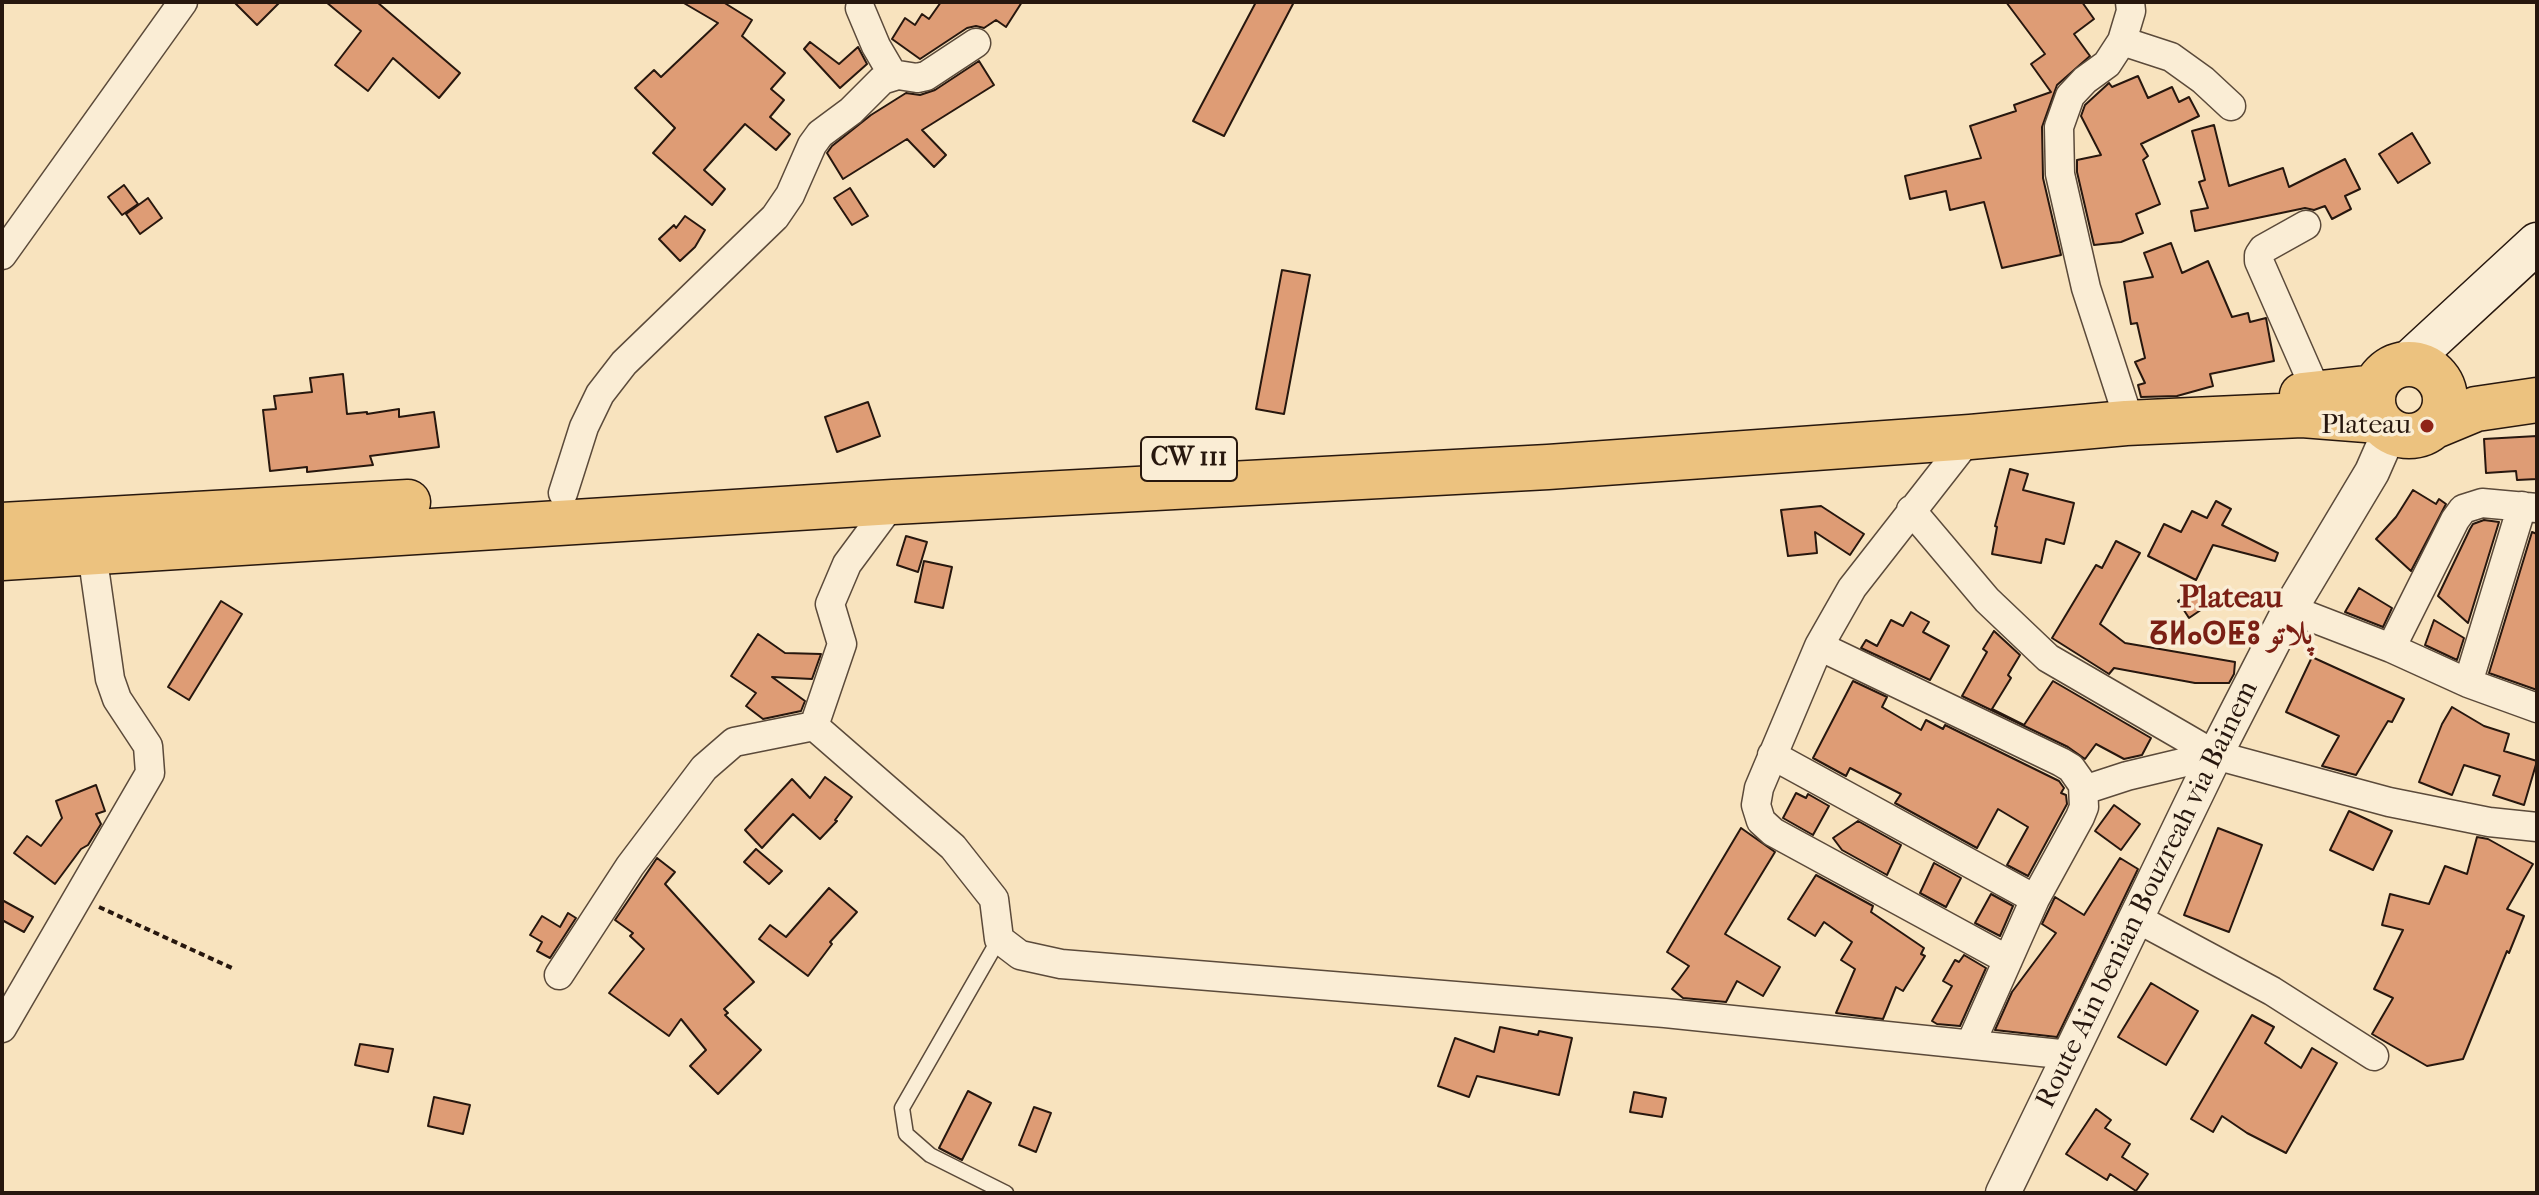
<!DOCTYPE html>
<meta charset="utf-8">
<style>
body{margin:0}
#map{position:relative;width:2539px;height:1195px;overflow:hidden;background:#f8e3be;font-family:"IM FELL French Canon",serif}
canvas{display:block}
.frame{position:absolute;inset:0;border:4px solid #27170e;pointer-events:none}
</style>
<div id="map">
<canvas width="2539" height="1195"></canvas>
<div class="frame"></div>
</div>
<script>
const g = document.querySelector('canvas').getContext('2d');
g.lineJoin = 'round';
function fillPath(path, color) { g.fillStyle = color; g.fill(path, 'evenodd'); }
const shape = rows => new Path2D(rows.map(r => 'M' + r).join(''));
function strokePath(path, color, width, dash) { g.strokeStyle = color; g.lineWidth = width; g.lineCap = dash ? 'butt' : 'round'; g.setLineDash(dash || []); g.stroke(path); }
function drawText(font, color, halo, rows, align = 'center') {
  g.font = font + ' "IM FELL French Canon",Amiri,"Noto Sans Tifinagh",serif'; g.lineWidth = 7; g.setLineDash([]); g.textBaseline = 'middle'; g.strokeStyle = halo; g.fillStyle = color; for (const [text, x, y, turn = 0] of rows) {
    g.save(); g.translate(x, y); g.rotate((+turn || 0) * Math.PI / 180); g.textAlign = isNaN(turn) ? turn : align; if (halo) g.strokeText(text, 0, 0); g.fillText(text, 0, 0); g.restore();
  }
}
const building = shape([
 [234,2,280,2,257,25,234,2],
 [326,2,377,2,460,73,439,98,393,58,368,91,335,65,361,31,326,2],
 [682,2,723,2,752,20,742,36,785,73,771,89,784,100,770,117,790,134,776,150,745,124,704,170,725,189,712,205,653,153,675,128,635,88,654,70,661,77,718,23,682,2],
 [941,2,1022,2,1006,27,996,20,984,28,976,26,967,28,920,59,892,39,905,18,915,25,922,14,929,19,941,2],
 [1256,2,1294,2,1224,136,1193,121,1256,2],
 [2006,2,2082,2,2094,19,2074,34,2090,56,2057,85,2042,127,2043,178,2061,255,2002,268,1984,202,1950,210,1946,191,1910,199,1905,176,1981,158,1970,126,2016,111,2014,105,2051,92,2031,64,2045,54,2006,2],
 [810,42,839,64,858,47,867,64,840,88,804,49,810,42],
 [979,61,994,85,922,130,946,155,934,167,907,139,843,179,827,153,832,146,871,115,906,93,920,95,935,90,979,61],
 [2138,76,2148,98,2172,87,2179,102,2189,97,2199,116,2141,144,2148,156,2143,160,2160,204,2136,214,2143,233,2121,242,2094,245,2077,172,2077,160,2101,155,2081,116,2085,105,2109,83,2112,87,2138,76],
 [2214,125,2229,186,2283,168,2289,187,2345,159,2360,189,2345,196,2351,209,2332,219,2325,206,2314,210,2305,208,2195,231,2191,211,2208,208,2199,182,2205,180,2192,131,2214,125],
 [2412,133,2430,163,2398,183,2379,154,2412,133],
 [124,185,138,204,122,215,108,197,124,185],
 [850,188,868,216,852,225,834,198,850,188],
 [148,198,162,218,140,234,126,214,148,198],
 [685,216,705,230,695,247,680,261,659,239,674,225,676,228,685,216],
 [2171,243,2182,273,2208,261,2232,317,2248,313,2250,322,2266,318,2274,361,2210,374,2213,386,2177,396,2141,397,2138,385,2145,383,2135,362,2145,358,2137,323,2131,324,2124,282,2153,277,2144,253,2171,243],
 [1282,270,1310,275,1284,414,1256,409,1282,270],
 [343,374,347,414,367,412,367,414,399,409,399,417,434,412,439,447,370,456,373,465,307,472,307,467,270,471,263,410,276,409,274,396,312,392,310,378,343,374],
 [868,402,880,436,837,452,825,417,868,402],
 [2537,436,2537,479,2517,480,2516,471,2486,473,2484,439,2537,436],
 [2010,469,2028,474,2023,490,2074,503,2064,544,2046,539,2041,563,1992,554,1997,527,1995,526,2010,469],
 [2413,490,2436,504,2439,499,2446,504,2411,571,2376,539,2396,517,2413,490],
 [2216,501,2231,509,2222,525,2278,553,2275,561,2213,545,2196,580,2148,556,2164,524,2181,532,2192,511,2207,518,2216,501],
 [1821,506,1864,534,1850,555,1815,532,1817,553,1788,556,1781,510,1821,506],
 [2484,520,2499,522,2468,623,2438,596,2470,529,2473,524,2484,520],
 [2532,532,2537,534,2537,690,2489,673,2532,532],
 [906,536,927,542,918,572,897,565,906,536],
 [2116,541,2140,553,2100,624,2125,643,2235,662,2234,674,2229,683,2195,683,2114,668,2109,674,2052,638,2096,565,2102,568,2116,541],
 [924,561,952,567,943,608,915,602,924,561],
 [2203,584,2214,601,2189,618,2178,601,2203,584],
 [2359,588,2392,608,2383,627,2345,612,2359,588],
 [221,601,242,614,189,700,168,687,221,601],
 [1911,612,1929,622,1923,632,1949,646,1930,680,1861,648,1866,640,1877,646,1891,620,1903,626,1911,612],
 [2434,620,2464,638,2457,660,2425,645,2434,620],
 [1994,631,2020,655,2008,675,2011,678,1992,709,2024,725,2053,681,2151,738,2142,755,2124,759,2096,744,2085,759,2068,747,1962,696,1987,652,1983,649,1994,631],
 [758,634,785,653,821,654,812,679,772,677,805,701,801,711,763,719,746,706,756,693,731,676,758,634],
 [2312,657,2404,699,2392,722,2388,721,2356,775,2322,766,2339,736,2286,712,2312,657],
 [1853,681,1887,697,1882,707,1921,730,1926,720,1943,729,1945,725,2059,781,2064,788,2061,793,2066,795,2067,804,2028,876,2007,865,2028,827,1998,809,1977,848,1895,803,1901,794,1850,768,1846,776,1813,758,1853,681],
 [2452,707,2484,726,2509,734,2504,751,2537,761,2524,805,2493,795,2500,776,2464,765,2452,795,2419,782,2442,724,2452,707],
 [825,777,852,797,835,820,837,821,820,839,793,814,762,848,745,830,792,779,810,798,825,777],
 [96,785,105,811,96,814,101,824,88,845,81,849,55,884,14,853,27,836,41,846,62,818,56,801,96,785],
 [1796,793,1806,798,1808,794,1829,806,1813,835,1783,818,1796,793],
 [2114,805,2140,824,2121,850,2095,831,2114,805],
 [2349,811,2392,831,2373,870,2330,850,2349,811],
 [1858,821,1901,845,1887,875,1842,850,1833,838,1858,821],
 [1741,828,1775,852,1725,934,1780,967,1763,996,1737,981,1726,1002,1683,998,1672,989,1689,966,1667,952,1741,828],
 [2218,828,2262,845,2229,932,2184,915,2218,828],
 [2477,837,2488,839,2533,864,2507,909,2524,916,2509,953,2507,951,2463,1059,2427,1066,2372,1034,2393,998,2374,989,2403,930,2382,925,2390,894,2429,904,2445,866,2467,874,2477,837],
 [756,849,782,871,769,884,744,862,756,849],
 [657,858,675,872,665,884,754,982,724,1009,728,1013,725,1015,761,1050,718,1094,690,1066,706,1050,681,1019,669,1036,609,993,644,949,630,936,633,933,615,920,657,858],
 [2120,858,2138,869,2057,1037,1995,1030,2012,992,2056,933,2042,924,2055,897,2084,915,2120,858],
 [1934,863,1961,878,1946,907,1920,893,1934,863],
 [1816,875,1873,906,1871,912,1924,948,1921,954,1925,956,1903,991,1896,987,1883,1019,1836,1013,1855,969,1841,960,1852,942,1824,922,1815,936,1788,919,1816,875],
 [829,888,857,912,830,942,832,944,808,976,759,939,770,925,786,937,829,888],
 [1991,894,2013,906,2000,936,1975,923,1991,894],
 [2,900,33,917,24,932,2,920,2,900],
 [568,913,576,918,550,958,537,951,542,942,530,935,542,916,560,927,568,913],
 [1964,955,1986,968,1960,1026,1937,1024,1932,1021,1952,986,1943,981,1955,960,1959,962,1964,955],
 [2151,983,2198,1011,2166,1065,2118,1037,2151,983],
 [2252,1015,2274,1027,2265,1043,2301,1068,2312,1048,2337,1063,2286,1153,2247,1133,2222,1116,2213,1132,2191,1119,2252,1015],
 [1500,1027,1538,1035,1539,1031,1572,1038,1559,1095,1477,1076,1469,1097,1438,1086,1455,1038,1494,1052,1500,1027],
 [360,1044,393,1049,388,1072,355,1065,360,1044],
 [968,1091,991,1103,962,1160,939,1148,968,1091],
 [1634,1092,1666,1098,1662,1117,1630,1112,1634,1092],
 [434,1097,470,1105,463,1134,428,1126,434,1097],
 [1034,1107,1051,1113,1036,1152,1019,1145,1034,1107],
 [2096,1109,2111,1120,2105,1128,2130,1144,2122,1157,2148,1174,2136,1191,2110,1174,2107,1180,2066,1154,2096,1109]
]);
fillPath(building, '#de9c75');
strokePath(building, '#27170e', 2);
const service = shape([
 [999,939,902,1108,906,1134,930,1155,1006,1193]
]);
const minor = shape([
 [860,8,876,46,893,75],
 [2122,41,2171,57,2203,80,2231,106],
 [2306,225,2263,249,2259,255,2259,261,2317,393],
 [2,255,183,2],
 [2125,408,2086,288,2060,174,2059,127,2070,96,2085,80,2107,64,2122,41,2131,11,2130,2],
 [1970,437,1852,588,1819,646,2061,762,2071,768,2083,785,2084,807,2080,817,2035,899,1971,1043],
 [563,493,584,427,600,394,624,363,775,217,790,195,812,145,820,134,851,111,882,80,898,75,917,78,926,76,976,43],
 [893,502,847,564,830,604,842,644,814,726,953,847,994,899,999,939,1020,955,1061,964,1665,1013,2070,1055],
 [1911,510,1987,600,2048,658,2215,755,2389,802,2489,822,2537,827],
 [2290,609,2391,648,2468,683,2537,708],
 [1819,646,1759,788,1756,805,1761,821,1773,832,2008,960],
 [2391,648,2455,520,2463,509,2482,503,2537,508],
 [2468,683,2522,506],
 [1772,755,2035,899],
 [2084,790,2127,776,2215,755],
 [2136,918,2272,991,2374,1056],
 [559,975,630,866,704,768,734,742,814,726],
 [2,1028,150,773,148,746,117,699,110,679,92,553]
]);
const tertiary = shape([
 [2003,1193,2215,755,2290,609,2372,472,2390,431]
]);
const secondary = shape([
 [2407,363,2537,243]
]);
const primary = shape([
 '2373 400a36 36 0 1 1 72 0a36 36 0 1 1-72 0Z',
 [2302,395,2375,387],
 [2435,426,2476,409,2537,400],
 [2,525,408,502],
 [2,558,893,502,1548,467,1970,437,2126,423,2302,415,2379,421]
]);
strokePath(service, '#5b4a3a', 17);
strokePath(minor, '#5b4a3a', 31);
strokePath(tertiary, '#5b4a3a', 37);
strokePath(secondary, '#27170e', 43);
strokePath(primary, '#27170e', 47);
strokePath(shape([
 [99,907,234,969]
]), '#27170e', 4, [6, 4]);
strokePath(service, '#faedd5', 14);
strokePath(minor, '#faedd5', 28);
strokePath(tertiary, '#faedd5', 34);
strokePath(secondary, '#faedd5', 40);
strokePath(primary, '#ecc27f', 44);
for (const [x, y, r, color] of [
 [2427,426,8,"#8f2418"]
]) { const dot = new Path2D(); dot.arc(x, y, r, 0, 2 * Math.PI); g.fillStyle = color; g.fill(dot); strokePath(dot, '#faedd5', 3); }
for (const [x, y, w] of [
 [1189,459,96]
]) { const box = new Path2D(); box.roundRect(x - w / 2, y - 22, w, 44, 6); g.fillStyle = '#faedd5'; g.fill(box); strokePath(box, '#27170e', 2); }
drawText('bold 26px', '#27170e', null, [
 ["CW 111",1189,459]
]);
drawText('28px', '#27170e', '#faedd5', [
 ["Plateau",2411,426]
], 'right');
drawText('28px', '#27170e', '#faedd5', [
 ["Route Ain benian Bouzreah via Bainem",2148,895,-64]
]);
drawText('bold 32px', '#7a1f14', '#faedd5', [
 ["Plateau",2231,599],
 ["ⵒⵍⴰⵙⵟⵓ پلاتو",2231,636]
]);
</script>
